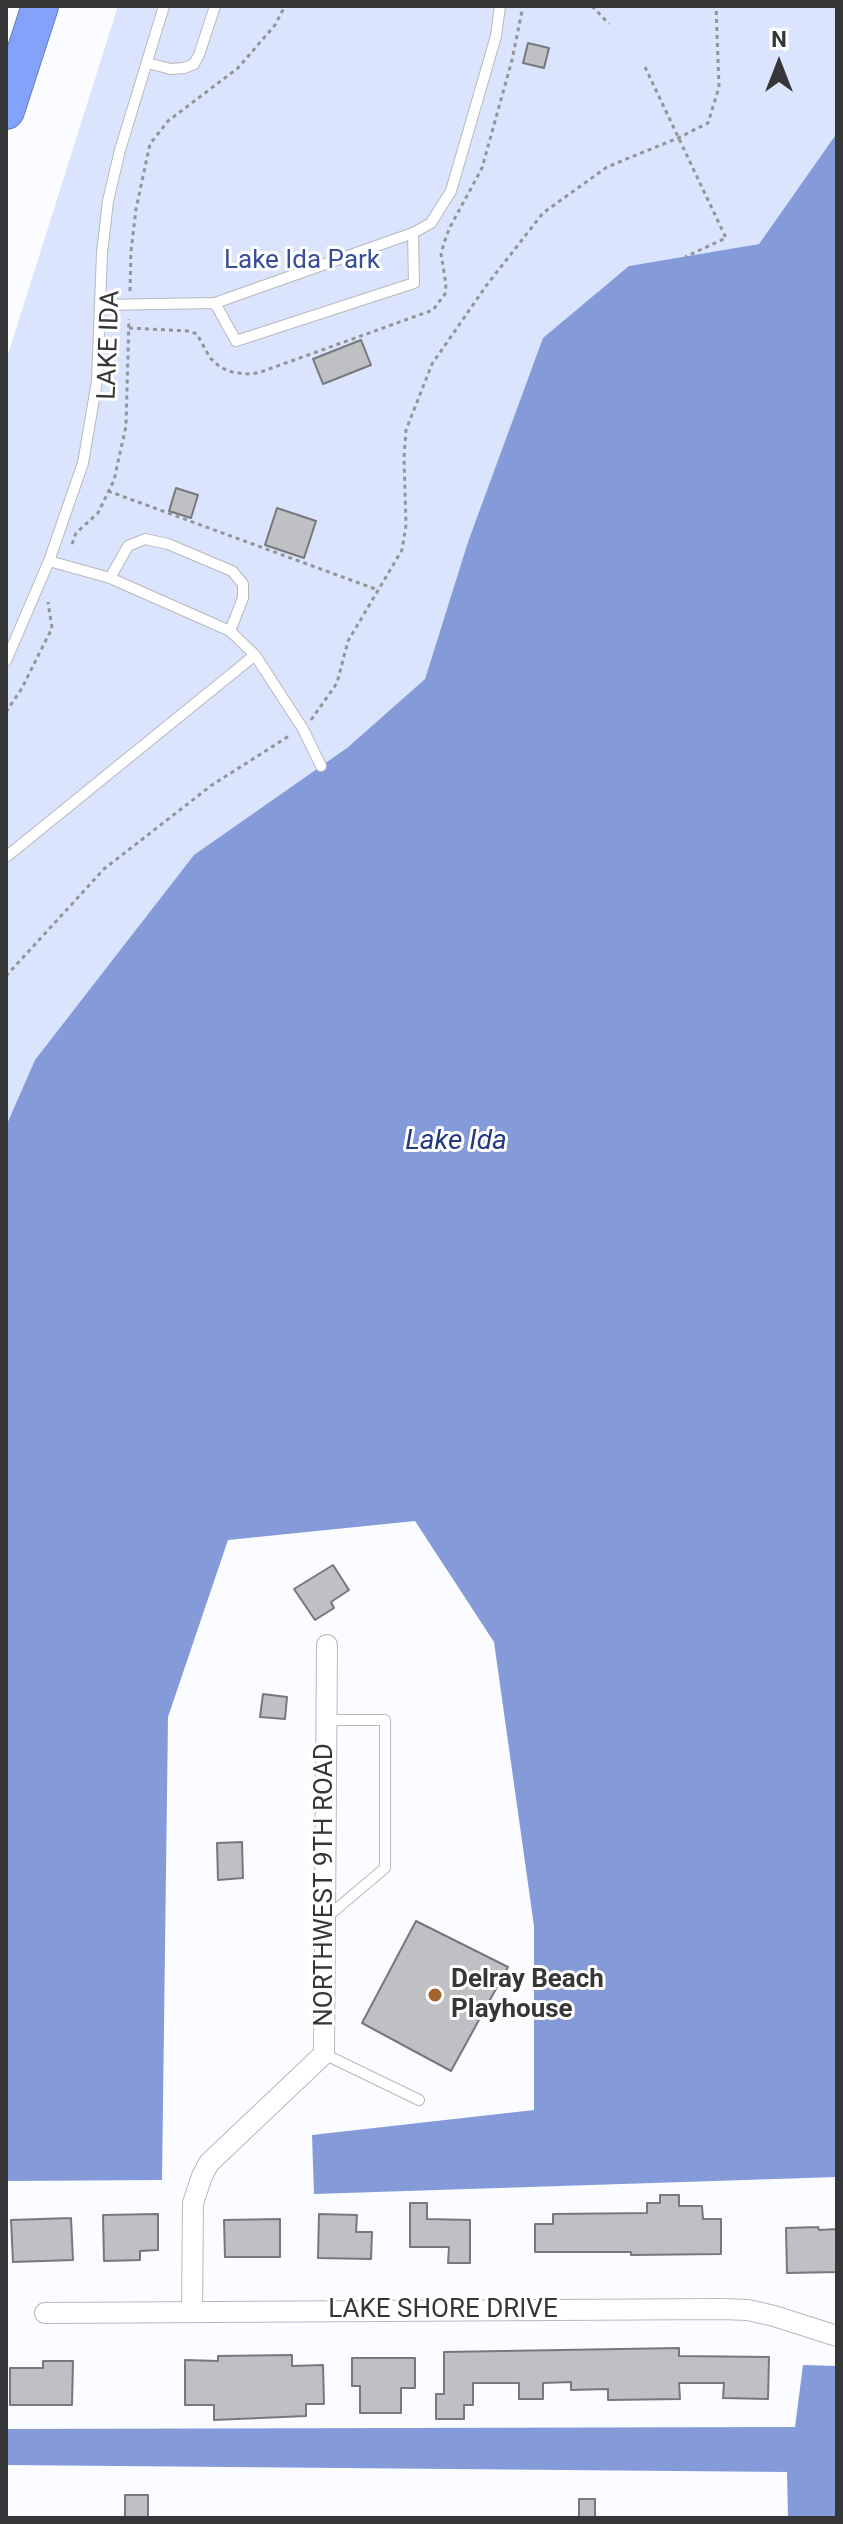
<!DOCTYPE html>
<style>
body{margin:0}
#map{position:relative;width:843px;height:2524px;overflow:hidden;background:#fafcff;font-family:Roboto,sans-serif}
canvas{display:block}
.frame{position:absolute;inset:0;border:8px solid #353637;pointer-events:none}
.north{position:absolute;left:739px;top:24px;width:80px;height:80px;-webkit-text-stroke:6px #fff;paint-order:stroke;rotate:0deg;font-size:22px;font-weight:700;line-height:32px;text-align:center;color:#353637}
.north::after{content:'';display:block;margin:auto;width:28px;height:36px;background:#353637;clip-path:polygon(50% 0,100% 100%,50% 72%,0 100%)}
</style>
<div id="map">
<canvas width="843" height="2524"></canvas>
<div class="frame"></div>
<div class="north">N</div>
</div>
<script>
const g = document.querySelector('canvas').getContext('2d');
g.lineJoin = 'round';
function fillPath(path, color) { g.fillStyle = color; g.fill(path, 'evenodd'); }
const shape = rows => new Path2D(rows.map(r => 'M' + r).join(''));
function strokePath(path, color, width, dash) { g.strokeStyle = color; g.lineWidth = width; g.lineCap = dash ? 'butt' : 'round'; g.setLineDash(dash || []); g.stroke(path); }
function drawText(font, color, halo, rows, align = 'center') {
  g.font = font + ' Roboto,sans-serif'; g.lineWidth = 6; g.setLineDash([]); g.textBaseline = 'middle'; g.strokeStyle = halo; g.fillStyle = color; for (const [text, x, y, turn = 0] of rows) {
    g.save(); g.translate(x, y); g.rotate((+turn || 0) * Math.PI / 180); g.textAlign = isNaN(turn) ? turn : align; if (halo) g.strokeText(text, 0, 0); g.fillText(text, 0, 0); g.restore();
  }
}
fillPath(shape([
 [118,6,837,6,837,133,759,244,629,266,468,542,425,679,347,748,35,1060,6,1126,6,361]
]), '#dae4fd');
fillPath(shape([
 [837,133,837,2177,314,2194,312,2135,534,2110,534,1926,494,1642,415,1521,228,1540,168,1717,162,2180,6,2181,6,1126,35,1060,194,855,347,748,425,679,468,542,543,338,629,266,759,244],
 [803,2365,837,2366,837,2518,788,2518,787,2472,6,2465,6,2429,795,2427]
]), '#849ad9');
const building = shape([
 [528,43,549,48,544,68,523,63,528,43],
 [361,340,371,365,323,384,313,359,361,340],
 [176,488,198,495,191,518,169,511,176,488],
 [277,508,316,521,304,558,265,545,277,508],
 [333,1565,349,1590,331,1602,334,1608,315,1620,294,1589,333,1565],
 [263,1694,287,1697,285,1719,260,1717,263,1694],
 [242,1842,243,1878,218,1880,217,1843,242,1842],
 [416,1921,508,1967,451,2071,362,2023,416,1921],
 [660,2195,679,2195,679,2206,702,2206,703,2219,721,2219,721,2254,631,2255,631,2252,535,2252,535,2224,553,2224,553,2214,647,2213,647,2203,660,2203,660,2195],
 [410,2203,427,2203,427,2219,470,2220,470,2263,448,2263,449,2247,410,2247,410,2203],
 [158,2214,158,2250,140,2251,140,2260,104,2261,103,2215,158,2214],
 [319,2214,357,2215,356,2232,372,2232,371,2259,318,2258,319,2214],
 [71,2218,73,2260,13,2262,11,2220,71,2218],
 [280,2219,280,2257,225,2257,224,2220,280,2219],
 [818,2227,819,2230,837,2229,837,2272,787,2273,786,2228,818,2227],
 [679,2348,679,2356,769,2357,768,2399,723,2398,724,2383,679,2383,680,2399,608,2400,608,2389,571,2390,571,2382,543,2383,543,2399,519,2399,519,2383,473,2383,473,2405,464,2405,464,2419,436,2419,436,2394,444,2394,444,2352,679,2348],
 [292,2355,292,2366,323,2365,324,2404,306,2404,306,2416,214,2420,214,2405,185,2405,185,2360,218,2361,218,2356,292,2355],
 [352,2358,415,2358,415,2388,401,2388,401,2413,360,2413,360,2386,352,2386,352,2358],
 [43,2361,73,2361,72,2405,10,2405,10,2368,43,2368,43,2361],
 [125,2495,148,2495,148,2518,125,2518,125,2495],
 [579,2499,595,2499,595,2518,579,2518,579,2499]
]);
fillPath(building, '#bec0c3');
strokePath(building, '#77787b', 2);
const service = shape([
 [147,63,171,69,184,68,194,64,199,55,215,6],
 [215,303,236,341,414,283,413,233],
 [100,305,215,303,413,233,431,223,451,191,496,36,500,6],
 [49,561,110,578,230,631,255,655,303,729,321,766],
 [110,578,128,546,145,539,168,544,232,571,243,584,243,598,230,631],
 [6,661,49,561,83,463,97,381,102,253,108,201,120,150,164,6],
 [6,857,255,655],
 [326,1720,385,1720,385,1868,327,1917],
 [324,2054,419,2100]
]);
const minor = shape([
 [192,2312,193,2203,202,2176,209,2163,324,2054,327,1645],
 [45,2313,721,2309,748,2310,774,2316,837,2336]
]);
const motorway = shape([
 [6,111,40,6]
]);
strokePath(service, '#b7b8bc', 12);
strokePath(minor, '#b7b8bc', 22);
strokePath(motorway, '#687cb6', 38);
strokePath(shape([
 [592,6,609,24],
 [645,67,726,238,685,257],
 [130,291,131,251,136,209,150,144,168,121,238,68,275,25,285,6],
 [129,328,189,331,197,334,210,358,220,367,232,372,245,374,258,373,433,310,445,294,446,284,441,254,444,243,449,229,482,168,512,60,523,6],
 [108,491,378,590],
 [72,544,76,533,98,513,114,480,126,426,129,319],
 [6,712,22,688,52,628,48,602],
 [311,720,337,683,348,641,402,550,406,525,404,457,406,430,432,364,486,286,543,213,607,167,678,138,708,123,719,87,716,6],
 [6,976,104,869,212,785,289,736]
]), '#939496', 3, [4, 4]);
strokePath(service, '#fff', 10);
strokePath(minor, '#fff', 20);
strokePath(motorway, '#84a2fa', 36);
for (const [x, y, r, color] of [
 [435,1995,8,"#a3632c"]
]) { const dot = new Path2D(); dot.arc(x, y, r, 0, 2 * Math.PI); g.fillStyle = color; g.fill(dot); strokePath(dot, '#fff', 3); }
drawText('26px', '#364d98', '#fff', [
 ["Lake Ida Park",302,261]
]);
drawText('26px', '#353637', '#fff', [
 ["LAKE IDA",110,345,-88],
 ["NORTHWEST 9TH ROAD",325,1885,-90],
 ["LAKE SHORE DRIVE",443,2310]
]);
drawText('bold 26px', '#353637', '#fff', [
 ["Delray Beach",451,1980],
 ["Playhouse",451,2010]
], 'left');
drawText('italic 28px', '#243881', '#fff', [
 ["Lake Ida",456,1142]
]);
</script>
